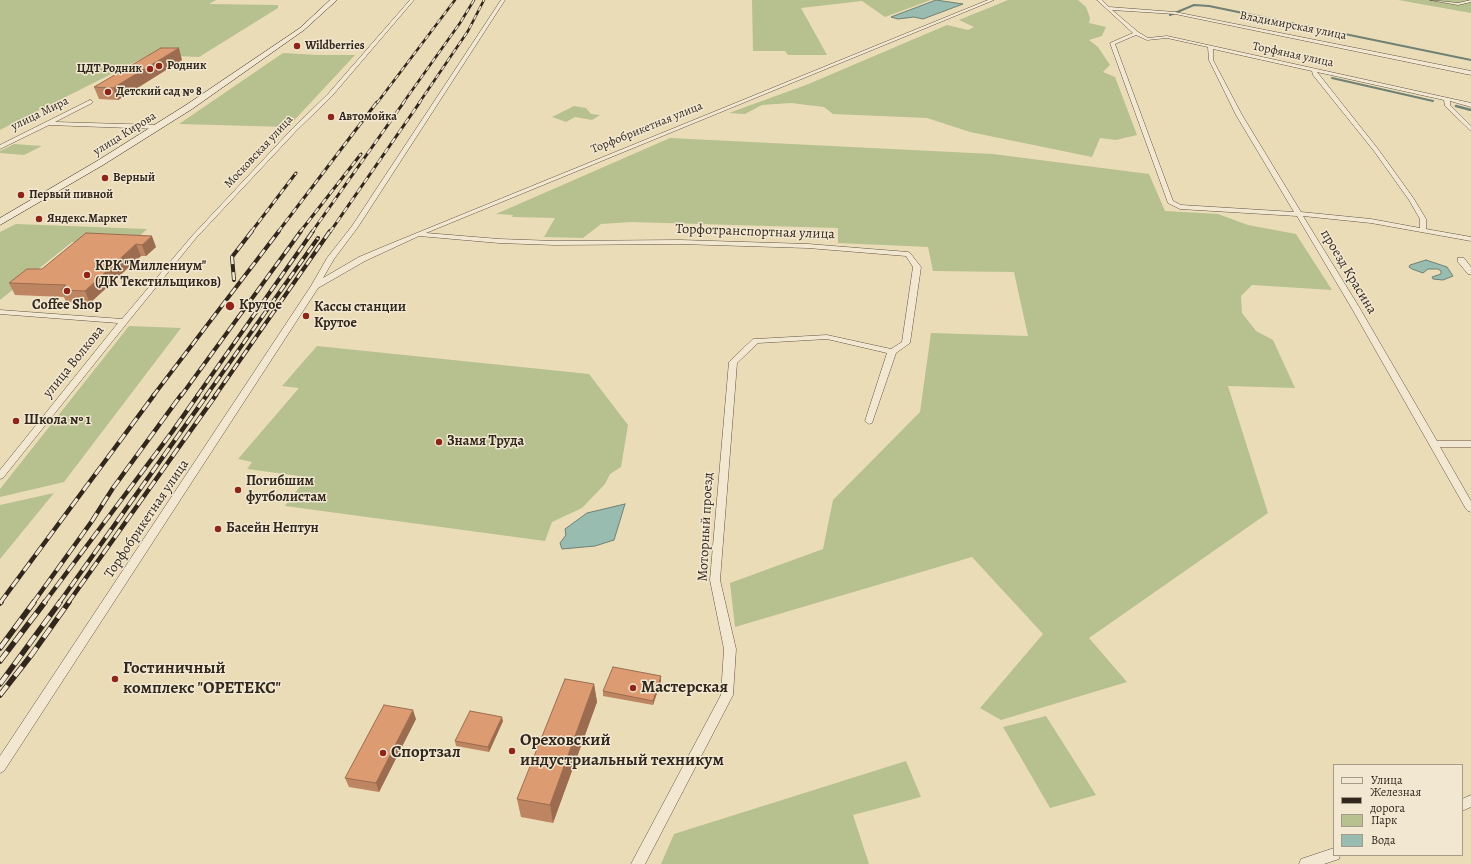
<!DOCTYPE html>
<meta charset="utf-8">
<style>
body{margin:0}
#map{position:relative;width:1471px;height:864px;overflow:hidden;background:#ebdcb8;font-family:Alegreya,serif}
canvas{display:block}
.legend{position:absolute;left:1333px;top:764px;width:130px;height:92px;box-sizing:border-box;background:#f2e8d1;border:1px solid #a59b89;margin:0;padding:5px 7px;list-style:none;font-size:12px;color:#31271d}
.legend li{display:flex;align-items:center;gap:8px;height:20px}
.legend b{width:20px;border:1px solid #a59b89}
</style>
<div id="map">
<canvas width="1471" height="864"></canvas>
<ul class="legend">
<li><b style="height:5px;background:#f2e8d1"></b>Улица</li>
<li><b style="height:5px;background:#31271d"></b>Железная дорога</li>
<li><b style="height:11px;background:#b7c08f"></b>Парк</li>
<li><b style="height:11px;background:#98bcb0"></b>Вода</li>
</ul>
</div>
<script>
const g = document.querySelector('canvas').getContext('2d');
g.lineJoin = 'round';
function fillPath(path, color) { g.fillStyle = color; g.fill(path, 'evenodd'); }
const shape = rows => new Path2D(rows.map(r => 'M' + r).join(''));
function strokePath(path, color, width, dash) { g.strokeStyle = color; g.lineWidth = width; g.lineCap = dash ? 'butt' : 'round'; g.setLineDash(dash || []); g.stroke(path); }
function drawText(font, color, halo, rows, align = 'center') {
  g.font = font + ' Alegreya,serif'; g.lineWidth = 3; g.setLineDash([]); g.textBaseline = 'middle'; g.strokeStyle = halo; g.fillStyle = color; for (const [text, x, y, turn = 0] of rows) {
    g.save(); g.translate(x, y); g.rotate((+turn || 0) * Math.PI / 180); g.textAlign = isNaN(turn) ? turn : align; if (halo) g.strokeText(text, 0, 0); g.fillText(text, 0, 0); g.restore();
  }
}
fillPath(shape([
 [0,0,216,0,209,4,278,5,278,8,199,57,149,55,0,130],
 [752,0,931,0,885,17,862,1,801,8,827,55,788,55,785,51,753,51],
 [1008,0,1078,0,1086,7,1090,18,1089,23,1106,27,1102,36,1089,40,1098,47,1110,65,1103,72,1115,77,1137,135,1116,140,1100,138,1092,157,970,132,927,118,833,114,824,107,791,103,762,105,745,114,729,113,806,85,947,25,968,30,974,27,959,20],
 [1398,0,1471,0,1471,13],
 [283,53,318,55,355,55,288,127,179,124],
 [574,106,586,108,591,114,600,115,592,120,575,117,566,122,552,117],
 [670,138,993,154,1149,174,1165,211,1218,214,1248,225,1296,234,1332,290,1252,285,1241,296,1242,313,1256,331,1273,340,1295,388,1228,386,1268,513,1089,638,1127,682,1001,720,980,708,1043,634,972,557,735,627,730,583,823,549,833,500,920,412,931,333,1028,336,1014,272,933,271,928,247,838,243,838,228,631,222,601,224,583,238,544,237,555,218,512,217,513,215,496,214],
 [14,144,42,146,24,155,0,153,0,151],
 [16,224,147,229,131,244,72,242,0,300,0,232],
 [129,326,181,328,64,482,0,497,0,489],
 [317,346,589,374,628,425,621,467,610,474,605,484,582,508,552,522,545,541,285,506,307,477,247,469,252,462,238,459,299,388,282,386],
 [54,493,0,559,0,505],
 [1046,716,1096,795,1050,808,1003,727],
 [906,761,921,797,853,815,869,864,661,864,674,834]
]), '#b7c08f');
const water = shape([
 [936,0,963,4,923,19,914,17,898,19,891,17,936,0],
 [1426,260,1447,267,1453,276,1443,280,1433,279,1432,277,1441,274,1441,271,1438,269,1428,269,1423,273,1412,269,1409,267,1410,265,1426,260],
 [625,504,614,540,595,546,562,549,560,543,566,535,565,529,587,513,625,504]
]);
fillPath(water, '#98bcb0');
strokePath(water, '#6f8075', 1);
strokePath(shape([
 [1170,15,1194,5,1209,6,1471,60],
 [1332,78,1433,101]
]), '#6f8075', 2);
strokePath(shape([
 [1456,106,1471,110]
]), '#6f8075', 2.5);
const street = shape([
 [410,0,414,0,332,96,296,131,196,238,127,323,3,478,0,479,0,470,118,323,0,314,0,310,122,319,192,236,292,129,328,94,410,0],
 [501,0,505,0,358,227,334,259,323,278,359,257,385,246,988,0,994,0,426,233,499,239,555,241,680,240,808,244,908,252,910,253,921,267,910,343,896,353,872,423,869,424,865,421,887,353,827,339,758,343,737,363,720,580,736,649,733,695,645,864,631,864,721,695,724,649,710,580,729,362,753,339,756,339,827,335,891,349,902,342,913,267,906,256,808,248,680,244,555,245,499,243,419,236,365,261,318,288,4,771,0,773,0,756,311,286,327,258,352,226,501,0],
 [1097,0,1102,0,1109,7,1175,12,1471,71,1471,75,1175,14,1112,10,1138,32,1148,38,1167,36,1471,103,1471,107,1450,101,1450,105,1471,126,1471,131,1445,106,1444,100,1317,72,1378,149,1414,199,1426,219,1426,229,1471,237,1471,241,1371,223,1303,216,1359,307,1437,441,1471,441,1471,447,1440,447,1471,501,1471,512,1468,511,1466,509,1351,307,1297,216,1180,209,1168,203,1110,43,1133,33,1097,0],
 [1136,35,1147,40,1167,38,1208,47,1209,60,1236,115,1294,212,1181,205,1173,201,1115,44,1136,35],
 [1213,49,1312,71,1313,75,1374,151,1409,200,1420,219,1420,228,1371,219,1301,212,1242,115,1213,60,1213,49],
 [1430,0,1458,3,1471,0,1471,2,1458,5,1430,0],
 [90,100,92,101,92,103,55,122,158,125,161,127,158,129,49,125,0,149,0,145,90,100],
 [1458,258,1464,258,1471,267,1471,274,1468,274,1458,262,1458,258],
 [1471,795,1471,807,1462,811,1462,799,1471,795],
 [1334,848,1334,855,1340,855,1339,859,1324,864,1299,864,1301,859,1334,848]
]);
const secondary = shape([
 [330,0,337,0,304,30,192,109,103,165,0,225,0,218,97,161,186,105,300,28,330,0]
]);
strokePath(street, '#605444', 1);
strokePath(secondary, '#31271d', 1);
fillPath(street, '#f2e8d1');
fillPath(secondary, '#f2e8d1');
const railFar4 = shape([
 [377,103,455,0],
 [403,103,460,23,474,0],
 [419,103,468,31,484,0]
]);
const railFar3 = shape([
 [251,232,296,173],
 [278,232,377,102],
 [300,232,361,154],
 [312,232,404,102],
 [330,232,420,102]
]);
const railFar2 = shape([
 [234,280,232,257,252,231],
 [153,396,279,231],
 [181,396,301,231],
 [197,396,313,231],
 [206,396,318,238],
 [215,396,330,231]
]);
const railFar1 = shape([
 [0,603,154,395],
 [33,603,92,521,113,488,181,395],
 [44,603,172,432,198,395],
 [59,603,207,395],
 [68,603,216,395]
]);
const rail = shape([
 [0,603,1,602],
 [0,648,34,602],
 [0,661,45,602],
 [0,684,60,602],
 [0,695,32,654,69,602]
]);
strokePath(railFar4, '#31271d', 2.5);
strokePath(railFar3, '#31271d', 3);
strokePath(railFar2, '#31271d', 4);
strokePath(railFar1, '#31271d', 4.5);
strokePath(rail, '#31271d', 5.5);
strokePath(railFar4, '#f2e8d1', 1.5, [5]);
strokePath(railFar3, '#f2e8d1', 2, [6]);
strokePath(railFar2, '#f2e8d1', 2.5, [8]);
strokePath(railFar1, '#f2e8d1', 3, [10]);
strokePath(rail, '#f2e8d1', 4, [12]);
fillPath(shape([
 [182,60,118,100,99,99,94,87],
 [86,233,156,247,146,256,141,256,90,303,66,302,64,297,15,295,9,283,42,269],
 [661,681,653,705,603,696,603,691],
 [594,684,597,702,553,823,521,817,517,799],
 [416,719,379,792,349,787,345,778],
 [503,721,489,752,456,746,455,741]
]), '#be8562');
fillPath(shape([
 [179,48,182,60,118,100,113,88],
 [152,236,156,247,146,256,142,245],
 [136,244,141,256,90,303,85,291],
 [661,676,661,681,653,705,653,701],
 [594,684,597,702,553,823,550,805],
 [413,710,416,719,379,792,376,783],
 [502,717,503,721,489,752,488,747]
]), '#9b6c50');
const building = shape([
 [161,48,179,48,113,88,94,87,161,48],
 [86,233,152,236,142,245,136,244,85,291,61,290,66,285,9,283,27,269,42,269,86,233],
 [613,667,661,676,653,701,603,691,613,667],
 [565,679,594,684,550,805,517,799,565,679],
 [384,705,413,710,376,783,345,778,384,705],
 [470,711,502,717,488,747,455,741,470,711]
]);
fillPath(building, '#dd9b72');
strokePath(building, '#9b6c50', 1);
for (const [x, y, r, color] of [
 [297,46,4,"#8f2418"],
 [159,66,4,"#8f2418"],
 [150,69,4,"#8f2418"],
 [108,92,4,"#8f2418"],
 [331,117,4,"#8f2418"],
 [105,178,4,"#8f2418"],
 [21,195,4,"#8f2418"],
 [39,219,4,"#8f2418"],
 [87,275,4,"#8f2418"],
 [67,291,4,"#8f2418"],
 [230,306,5,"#8f2418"],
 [306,316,4,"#8f2418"],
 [16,421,4,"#8f2418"],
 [439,442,4,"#8f2418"],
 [238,490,4,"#8f2418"],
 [218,529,4,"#8f2418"],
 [115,679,4,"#8f2418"],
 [633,688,4,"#8f2418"],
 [512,751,4,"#8f2418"],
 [383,753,4,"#8f2418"]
]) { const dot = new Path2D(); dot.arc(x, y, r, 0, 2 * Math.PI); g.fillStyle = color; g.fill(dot); strokePath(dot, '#f2e8d1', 1.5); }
drawText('12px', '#31271d', '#f2e8d1', [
 ["Владимирская улица",1293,26,11],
 ["Торфяная улица",1293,55,12],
 ["улица Мира",40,114,-26],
 ["Торфобрикетная улица",647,128,-22],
 ["улица Кирова",125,134,-32],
 ["Московская улица",259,152,-47]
]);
drawText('bold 12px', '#31271d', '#f2e8d1', [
 ["Wildberries",305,46],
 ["Родник",167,66],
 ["ЦДТ Родник",142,69,"right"],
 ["Детский сад № 8",116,92],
 ["Автомойка",339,117],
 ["Верный",113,178],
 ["Первый пивной",29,195],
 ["Яндекс.Маркет",47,219]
], 'left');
drawText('14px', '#31271d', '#f2e8d1', [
 ["Торфотранспортная улица",755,232,2],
 ["проезд Красина",1348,272,59],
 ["улица Волкова",74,362,-51],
 ["Торфобрикетная улица",147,519,-56],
 ["Моторный проезд",706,527,-87]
]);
drawText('bold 14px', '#31271d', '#f2e8d1', [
 ["КРК \"Миллениум\"",95,267],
 ["(ДК Текстильщиков)",95,283],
 ["Coffee Shop",67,306,"center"],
 ["Крутое",239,306],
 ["Кассы станции",314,308],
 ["Крутое",314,324],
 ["Школа № 1",24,421],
 ["Знамя Труда",447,442],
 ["Погибшим",246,482],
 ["футболистам",246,498],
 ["Басейн Нептун",226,529]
], 'left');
drawText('bold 17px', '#31271d', '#f2e8d1', [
 ["Гостиничный",123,669],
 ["комплекс \"ОРЕТЕКС\"",123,689],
 ["Мастерская",641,688],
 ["Ореховский",520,741],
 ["индустриальный техникум",520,761],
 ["Спортзал",391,753]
], 'left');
</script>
